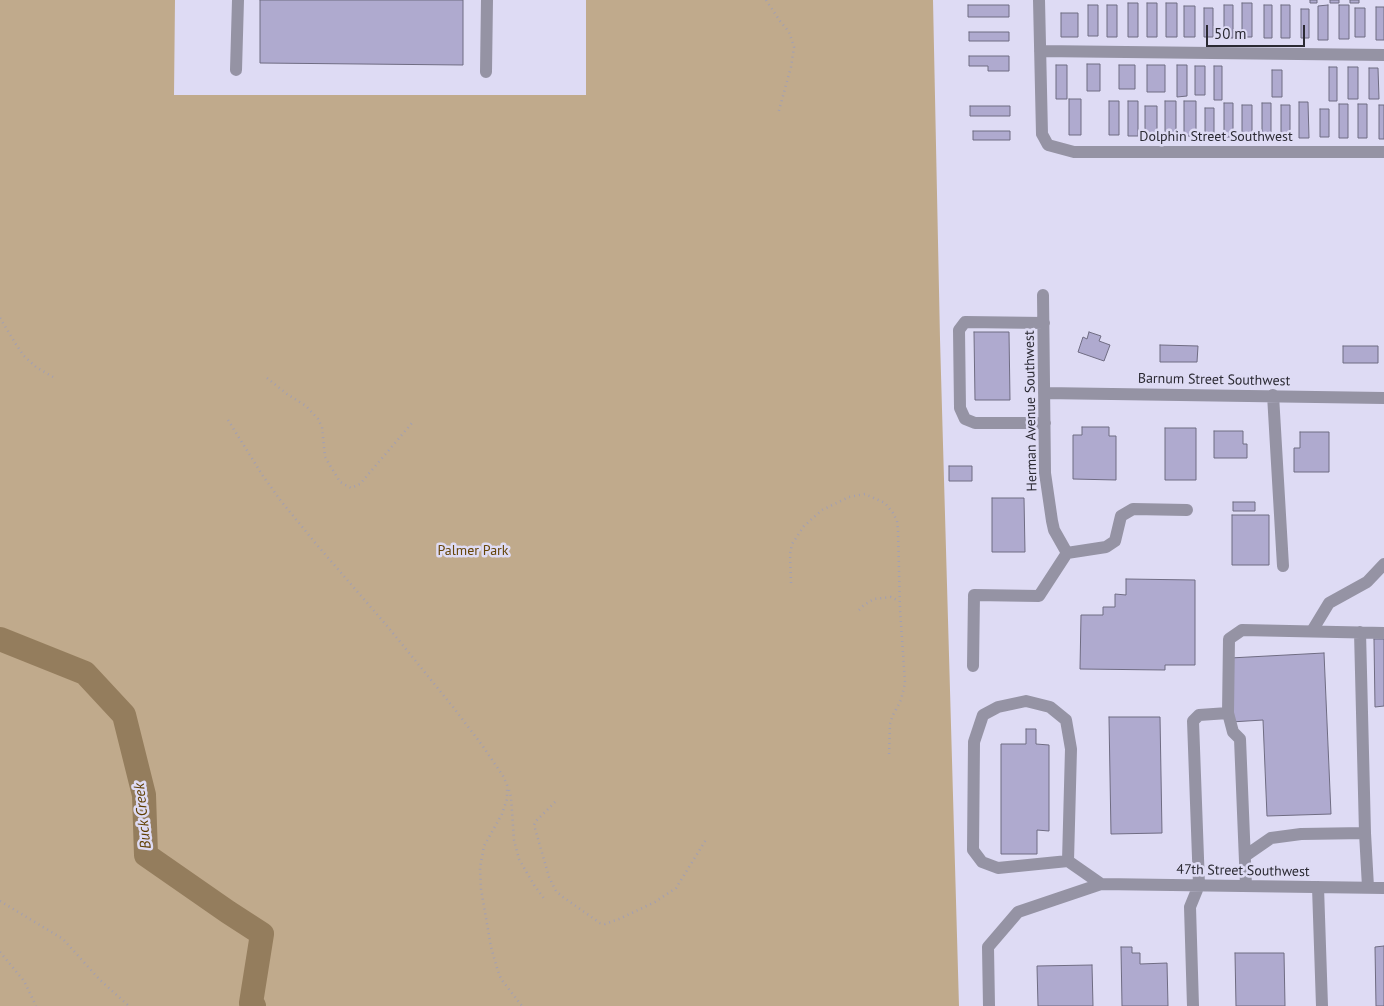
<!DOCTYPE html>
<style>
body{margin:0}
#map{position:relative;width:1384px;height:1006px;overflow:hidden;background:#dedbf4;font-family:"PT Sans",sans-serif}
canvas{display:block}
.scale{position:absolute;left:1206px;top:25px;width:99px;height:22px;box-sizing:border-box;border:2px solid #2b2a33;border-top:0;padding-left:6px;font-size:15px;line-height:18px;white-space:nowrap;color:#2b2a33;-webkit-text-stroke:4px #dedbf4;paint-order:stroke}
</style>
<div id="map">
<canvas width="1384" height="1006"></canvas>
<div class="scale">50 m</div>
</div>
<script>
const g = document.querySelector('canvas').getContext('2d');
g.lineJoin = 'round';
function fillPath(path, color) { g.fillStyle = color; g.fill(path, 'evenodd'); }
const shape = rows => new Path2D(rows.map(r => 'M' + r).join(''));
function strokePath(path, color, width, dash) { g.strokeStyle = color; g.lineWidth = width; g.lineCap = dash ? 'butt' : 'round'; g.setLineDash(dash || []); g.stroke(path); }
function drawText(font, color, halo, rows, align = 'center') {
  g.font = font + ' "PT Sans",sans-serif'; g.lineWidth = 5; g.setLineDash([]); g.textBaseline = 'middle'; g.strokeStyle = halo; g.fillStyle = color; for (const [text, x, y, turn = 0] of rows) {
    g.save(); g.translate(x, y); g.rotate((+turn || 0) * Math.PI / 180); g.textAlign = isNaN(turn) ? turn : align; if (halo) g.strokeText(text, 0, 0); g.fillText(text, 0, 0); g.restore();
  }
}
fillPath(shape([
 [0,0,175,0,174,95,586,95,586,0,933,0,940,339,959,1006,0,1006]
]), '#c0aa8c');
strokePath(shape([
 [0,639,85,673,124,715,144,795,146,855,228,912,262,934,251,1003,254,1006]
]), '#947d5d', 24);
const building = shape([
 [260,0,463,0,463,65,260,63,260,0],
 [1310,0,1317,0,1317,3,1310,3,1310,0],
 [1330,0,1339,0,1339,3,1330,3,1330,0],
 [1350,0,1359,0,1359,3,1350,3,1350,0],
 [1128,3,1138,3,1138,37,1128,37,1128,3],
 [1147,3,1157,3,1157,37,1147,37,1147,3],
 [1166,3,1177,3,1177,37,1166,37,1166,3],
 [1242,3,1252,3,1252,37,1242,37,1242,3],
 [968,5,1009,5,1009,17,968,17,968,5],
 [1088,5,1098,5,1098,36,1088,36,1088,5],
 [1107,5,1117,5,1117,37,1107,37,1107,5],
 [1224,5,1233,5,1233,38,1224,38,1224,5],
 [1264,5,1272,5,1272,38,1264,38,1264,5],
 [1281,5,1290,5,1290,38,1281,38,1281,5],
 [1328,5,1328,40,1318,40,1318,6,1328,5],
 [1339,5,1349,5,1349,39,1339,39,1339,5],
 [1184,6,1195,6,1195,37,1184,37,1184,6],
 [1376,7,1384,7,1384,40,1376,40,1376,7],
 [1204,8,1213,8,1213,37,1204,37,1204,8],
 [1355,8,1365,8,1365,37,1355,37,1355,8],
 [1301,9,1309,9,1309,38,1301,38,1301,9],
 [1061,13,1078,13,1078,37,1061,37,1061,13],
 [969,32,1009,32,1009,41,969,41,969,32],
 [969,56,1009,56,1009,71,988,71,988,66,969,66,969,56],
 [1087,64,1100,64,1100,91,1087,91,1087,64],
 [1056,65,1067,65,1067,99,1056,99,1056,65],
 [1119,65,1135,65,1135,89,1119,89,1119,65],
 [1147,65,1165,65,1165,92,1147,92,1147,65],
 [1177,65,1187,65,1187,96,1177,97,1177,65],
 [1195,66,1205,66,1205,95,1195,95,1195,66],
 [1214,66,1222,66,1222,100,1214,100,1214,66],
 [1329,67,1337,67,1337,101,1329,101,1329,67],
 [1348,67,1358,67,1358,99,1348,99,1348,67],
 [1369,68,1378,68,1379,99,1369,99,1369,68],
 [1272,70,1282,70,1282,97,1272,97,1272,70],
 [1069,99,1081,99,1081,135,1069,135,1069,99],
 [1109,101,1119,101,1119,135,1109,135,1109,101],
 [1128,101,1138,101,1138,136,1128,136,1128,101],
 [1165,101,1176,101,1176,137,1165,137,1165,101],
 [1184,101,1196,101,1196,136,1184,136,1184,101],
 [1299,102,1308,102,1309,138,1299,138,1299,102],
 [1224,103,1233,103,1233,137,1224,137,1224,103],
 [1262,103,1271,103,1271,137,1262,137,1262,103],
 [1339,104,1348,104,1348,138,1339,138,1339,104],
 [1358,104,1367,104,1367,138,1358,138,1358,104],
 [1242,105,1252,105,1252,137,1242,137,1242,105],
 [1281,105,1290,105,1290,137,1281,137,1281,105],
 [1379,105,1384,105,1384,139,1379,139,1379,105],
 [970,106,1010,106,1010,116,970,116,970,106],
 [1145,106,1157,106,1157,135,1145,135,1145,106],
 [1205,108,1214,108,1214,136,1205,136,1205,108],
 [1320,109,1329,109,1329,137,1320,137,1320,109],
 [973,131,1010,131,1010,140,973,140,973,131],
 [974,332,1009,332,1010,400,975,400,974,332],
 [1089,332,1101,336,1099,341,1110,345,1104,361,1078,352,1083,337,1087,339,1089,332],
 [1160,345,1198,346,1197,362,1160,362,1160,345],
 [1343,346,1378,346,1378,363,1343,363,1343,346],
 [1082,427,1109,427,1109,436,1116,436,1116,480,1073,479,1073,435,1082,435,1082,427],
 [1165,428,1196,428,1196,480,1165,480,1165,428],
 [1214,431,1243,431,1243,444,1247,444,1247,458,1214,458,1214,431],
 [1300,432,1329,432,1329,472,1294,472,1294,448,1300,448,1300,432],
 [949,466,972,466,972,481,949,481,949,466],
 [992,498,1024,498,1025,552,992,552,992,498],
 [1233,502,1255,502,1255,511,1233,511,1233,502],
 [1232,515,1269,515,1269,565,1232,565,1232,515],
 [1126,579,1195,580,1195,665,1165,665,1165,670,1080,669,1081,615,1103,615,1103,607,1115,607,1115,594,1126,595,1126,579],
 [1374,639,1384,639,1384,706,1375,707,1374,639],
 [1324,653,1331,814,1267,816,1263,720,1231,722,1230,658,1324,653],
 [1109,717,1160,717,1162,833,1111,834,1109,717],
 [1026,729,1036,729,1036,744,1049,745,1049,831,1037,830,1037,854,1001,854,1001,744,1026,744,1026,729],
 [1384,946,1384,1006,1376,1006,1375,947,1384,946],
 [1121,947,1132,947,1132,953,1140,953,1140,964,1167,963,1168,1006,1122,1006,1121,947],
 [1235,953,1284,953,1285,1006,1236,1006,1235,953],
 [1092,965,1093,1006,1038,1006,1037,966,1092,965]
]);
fillPath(building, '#afaacf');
strokePath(building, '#6f6c82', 1);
strokePath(shape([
 [766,0,780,21,789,32,794,47,791,67,778,114],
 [0,318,17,346,24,356,36,367,53,377],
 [267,378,287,394,306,406,318,419,322,427,325,457,340,482,351,488,360,484,412,423],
 [228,420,263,476,281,501,317,545,388,627,453,707,482,745,503,776,507,785,507,799,502,814,484,846,480,868,481,889,491,947,497,968,501,979,522,1006],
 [791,583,790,554,792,544,804,526,822,510,849,497,865,494,885,503,893,513,897,521,898,530,900,609,905,683,901,700,893,715,890,724,889,757],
 [859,610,864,605,874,599,891,597,899,601],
 [509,790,511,797,514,840,519,859,534,885,545,900],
 [555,802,536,821,534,825,549,877,556,891,563,897,600,923,605,924,619,919,636,911,655,902,676,888,707,838],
 [0,901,63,939,100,980,129,1006],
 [0,952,24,981,36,1006]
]), '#a29fb3', 2.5, [1, 4]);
strokePath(shape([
 [1039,0,1042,134,1048,145,1074,152,1384,152],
 [1040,51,1384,55],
 [236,70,238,0],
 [486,72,487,0],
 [1043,295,1045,473,1052,521,1054,530,1067,553],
 [1044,323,965,322,959,330,960,408,965,419,975,423,1045,423],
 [1044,393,1384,398],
 [1273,395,1283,566],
 [1312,631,1329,603,1367,582,1384,564],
 [973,666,974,595,1039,596,1067,553,1106,547,1115,541,1121,516,1133,509,1187,510],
 [1228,713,1233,732,1240,739,1246,886],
 [1365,833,1368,887],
 [1245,856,1271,838,1301,834,1365,833,1360,632],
 [1068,861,998,868,982,862,973,850,974,742,983,715,998,707,1026,701,1050,707,1066,720,1071,749,1068,861,1101,884],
 [1318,887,1322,1006],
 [989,1006,988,947,1018,912,1101,884,1384,888],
 [1193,1006,1190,907,1199,885,1193,721,1199,715,1228,713,1229,639,1242,630,1384,633]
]), '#9593a4', 12);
drawText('14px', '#2b2a33', '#dedbf4', [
 ["Dolphin Street Southwest",1216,137],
 ["Barnum Street Southwest",1214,380,1],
 ["Herman Avenue Southwest",1031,411,-91],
 ["47th Street Southwest",1243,871,1]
]);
drawText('14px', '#654408', '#dedbf4', [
 ["Palmer Park",473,551]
]);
drawText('italic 15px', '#5f3e00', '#dedbf4', [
 ["Buck Creek",143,816,-96]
]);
</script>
